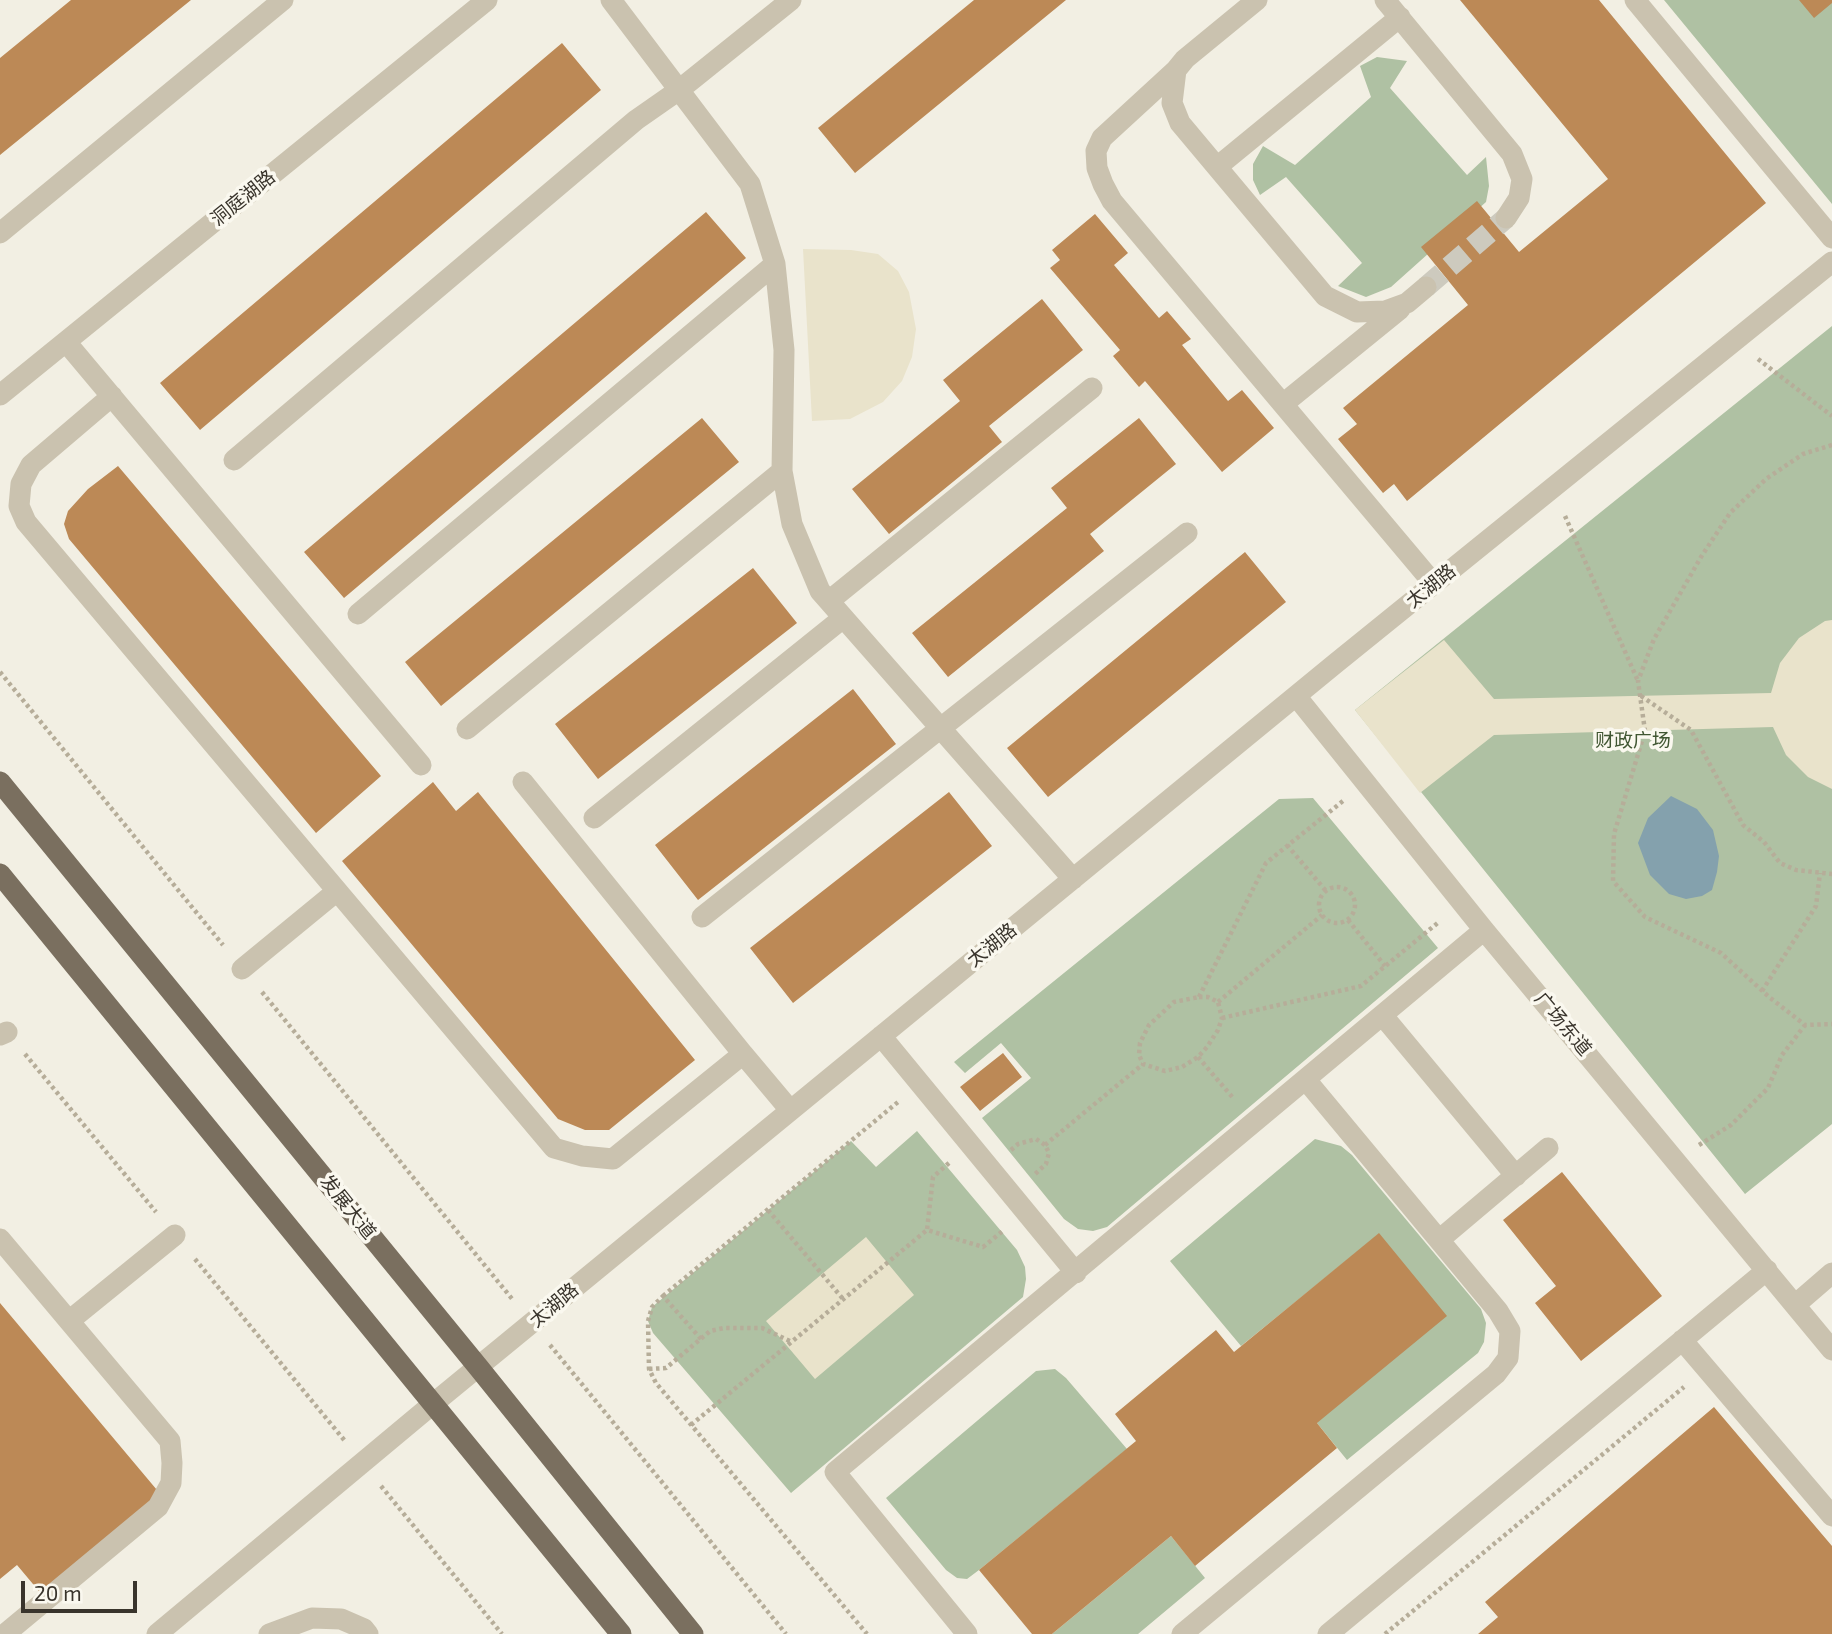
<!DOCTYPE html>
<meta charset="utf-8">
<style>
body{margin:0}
#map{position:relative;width:1832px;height:1634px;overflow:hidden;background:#f2efe3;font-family:"Exo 2",sans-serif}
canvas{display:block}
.scale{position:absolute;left:21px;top:1581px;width:116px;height:32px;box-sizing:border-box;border:4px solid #39342c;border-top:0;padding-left:9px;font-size:21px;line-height:24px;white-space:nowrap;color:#39342c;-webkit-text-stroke:5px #faf8ef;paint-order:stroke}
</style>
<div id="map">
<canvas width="1832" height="1634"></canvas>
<div class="scale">20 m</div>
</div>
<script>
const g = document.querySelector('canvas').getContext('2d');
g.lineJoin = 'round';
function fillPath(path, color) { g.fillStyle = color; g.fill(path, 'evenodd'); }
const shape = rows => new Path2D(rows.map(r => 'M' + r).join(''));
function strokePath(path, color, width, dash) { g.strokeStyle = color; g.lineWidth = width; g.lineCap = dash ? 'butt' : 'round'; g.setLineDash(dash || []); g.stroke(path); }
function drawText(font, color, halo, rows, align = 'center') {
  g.font = font + ' "Exo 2","Noto Sans SC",sans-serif'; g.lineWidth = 7; g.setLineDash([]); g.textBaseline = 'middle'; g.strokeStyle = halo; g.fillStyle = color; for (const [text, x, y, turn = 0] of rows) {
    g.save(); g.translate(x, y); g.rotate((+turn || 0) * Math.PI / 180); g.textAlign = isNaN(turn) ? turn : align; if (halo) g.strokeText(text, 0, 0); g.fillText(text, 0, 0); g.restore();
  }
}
fillPath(shape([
 [1664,0,1832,0,1832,204],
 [1377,57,1407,61,1390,88,1467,175,1486,157,1489,186,1486,202,1391,287,1366,297,1338,286,1362,263,1286,177,1260,195,1253,180,1253,164,1263,146,1295,165,1371,97,1360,66],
 [1832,326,1832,1124,1745,1194,1355,710],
 [1313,798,1438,948,1107,1227,1093,1231,1078,1229,1064,1219,982,1118,1031,1078,1001,1043,965,1073,954,1062,1279,799],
 [917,1131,1017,1250,1025,1267,1026,1279,1023,1297,791,1493,653,1333,648,1321,652,1307,851,1141,876,1167],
 [1315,1139,1341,1146,1352,1155,1481,1309,1486,1323,1484,1342,1478,1353,1347,1460,1317,1423,1379,1234,1241,1346,1170,1261],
 [1055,1369,1066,1378,1127,1449,979,1570,967,1579,957,1578,946,1570,886,1498,1036,1371],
 [1171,1536,1205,1578,1138,1634,1052,1634]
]), '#afc1a3');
fillPath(shape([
 [803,249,851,250,878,254,898,271,909,292,916,329,912,357,902,381,883,402,850,419,812,421],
 [1832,620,1832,789,1808,777,1786,755,1773,727,1494,735,1420,793,1355,710,1444,640,1494,699,1771,693,1780,663,1799,638,1825,621],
 [866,1237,914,1295,815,1379,766,1321]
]), '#e9e3cb');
fillPath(shape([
 [1671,796,1697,809,1713,830,1719,856,1717,872,1712,890,1702,896,1686,899,1669,894,1650,875,1638,843,1648,818]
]), '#84a1ad');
fillPath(shape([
 [71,0,191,0,0,155,0,58],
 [974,0,1066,0,855,173,818,128],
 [1460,0,1599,0,1766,203,1407,501,1394,484,1383,493,1338,439,1357,424,1343,408,1468,305,1421,247,1477,201,1519,252,1608,179],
 [1799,0,1832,0,1832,3,1814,18],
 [562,43,601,90,200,430,160,383],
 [706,212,746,258,344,598,304,552],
 [1095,214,1128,253,1114,265,1159,318,1167,311,1191,339,1182,345,1228,401,1242,390,1274,428,1222,472,1145,381,1139,387,1113,356,1120,350,1050,268,1060,260,1052,250],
 [1042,299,1083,350,989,426,1002,442,889,534,852,489,960,401,943,380],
 [702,418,739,462,441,706,405,662],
 [1139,418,1176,464,1090,534,1104,551,948,677,912,633,1067,508,1051,488],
 [118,466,381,776,316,833,69,539,64,524,68,511,88,489],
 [1245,552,1286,602,1048,797,1007,748],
 [753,568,797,623,598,779,555,724],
 [853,689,896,744,698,900,655,845],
 [433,782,456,811,478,792,695,1060,609,1130,585,1130,558,1119,342,861],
 [949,792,992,846,793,1003,750,948],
 [1003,1053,1022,1077,980,1111,960,1087],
 [1562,1172,1662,1296,1581,1361,1535,1303,1556,1286,1503,1220],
 [1379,1233,1447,1316,1317,1423,1337,1448,1195,1566,1171,1536,1052,1634,1032,1634,979,1570,1136,1441,1115,1414,1216,1330,1234,1352],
 [0,1303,162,1496,43,1596,17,1565,0,1579],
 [1714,1407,1832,1546,1832,1634,1478,1634,1498,1617,1485,1602]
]), '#bc8956');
strokePath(shape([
 [1426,287,1506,218]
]), '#cdcabe', 21, [21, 10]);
strokePath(shape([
 [1758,359,1832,416],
 [1832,445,1803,454,1766,479,1730,513,1701,557,1654,639,1638,681,1645,731,1614,834,1613,881,1645,917,1721,953,1769,997,1805,1025,1832,1024],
 [1565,516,1638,681],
 [0,672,223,945],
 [1641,696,1691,730,1743,825,1764,842,1780,863,1796,870,1832,874],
 [1287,845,1326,891],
 '1319 905a18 18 0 1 1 36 0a18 18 0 1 1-36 0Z',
 [1348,920,1385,966],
 [1762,991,1816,906,1820,873],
 [262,992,513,1300],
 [1199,997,1266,863,1343,801],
 [1199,997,1208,997,1218,1002,1222,1018,1218,1030,1207,1047,1198,1057,1182,1067,1165,1071,1143,1064,1139,1055,1140,1043,1149,1025,1174,1002,1199,997],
 [1218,1002,1322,915],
 [1222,1018,1361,986,1440,921],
 [25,1054,156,1212],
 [1198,1057,1234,1099],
 [1045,1145,1143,1064],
 [1699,1145,1731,1125,1768,1088,1782,1055,1805,1025],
 [1011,1150,1018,1144,1036,1139,1045,1145,1049,1153,1046,1164,1034,1175],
 [949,1163,933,1177,927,1230,983,1247,1004,1230],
 [768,1210,843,1299],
 [195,1259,345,1441],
 [663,1296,898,1102],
 [701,1339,663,1296,652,1307,648,1321,649,1369,656,1383,867,1634],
 [550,1345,786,1634],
 [649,1369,666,1368,710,1331,724,1328,762,1328,792,1342],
 [691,1425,927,1230],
 [381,1486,502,1634],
 [1385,1634,1684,1387]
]), '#b6ad99', 4.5, [3.5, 3.5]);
strokePath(shape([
 [611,0,750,184,775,264,784,350,782,471,792,524,820,591,1073,879],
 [1257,0,1185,59,1176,70,1172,103,1180,123,1325,296,1357,312,1385,311,1407,303,1426,287],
 [1385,0,1512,154,1522,179,1519,198,1506,218],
 [1635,0,1832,238],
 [1176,70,1102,138,1096,151,1097,168,1103,184,1112,201,1434,584],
 [1217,167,1400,17],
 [0,233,283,0],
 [66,342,421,765],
 [0,395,487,0],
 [112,396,31,465,21,484,19,506,26,522,554,1148,582,1156,613,1159,743,1054,523,782],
 [1283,404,1400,309],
 [234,460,636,120,679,90,791,0],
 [829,601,1092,388],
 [358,614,775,264],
 [1296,696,1484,930,1832,1350],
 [467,729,782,471],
 [594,818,843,618],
 [702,917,1187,533],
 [242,969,337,891],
 [1383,1016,1516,1176],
 [0,1035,7,1032],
 [881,1036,1076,1273],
 [743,1054,790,1110],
 [0,1239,170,1441,172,1463,171,1483,158,1507,5,1634],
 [1439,1240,1548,1148],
 [1795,1305,1832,1273],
 [69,1321,175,1235],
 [1682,1340,1832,1516],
 [157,1634,434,1403,1336,663,1832,262],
 [269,1634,312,1618,341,1619,364,1629,368,1634],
 [967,1634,835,1472,1484,930],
 [1182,1634,1496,1374,1508,1358,1510,1331,1498,1311,1306,1080],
 [1328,1634,1767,1270]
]), '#cac2af', 21);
strokePath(shape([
 [0,782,479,1368,693,1634],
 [0,874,621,1634]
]), '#7a6f5f', 21);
drawText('19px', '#39342c', '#faf8ef', [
 ["洞庭湖路",243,198,-39],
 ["太湖路",1431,586,-39],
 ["太湖路",992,945,-39],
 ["广场东道",1563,1024,50],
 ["发展大道",348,1207,51],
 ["太湖路",554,1305,-40]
]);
drawText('19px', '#405632', '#faf8ef', [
 ["财政广场",1633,741]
]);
</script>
